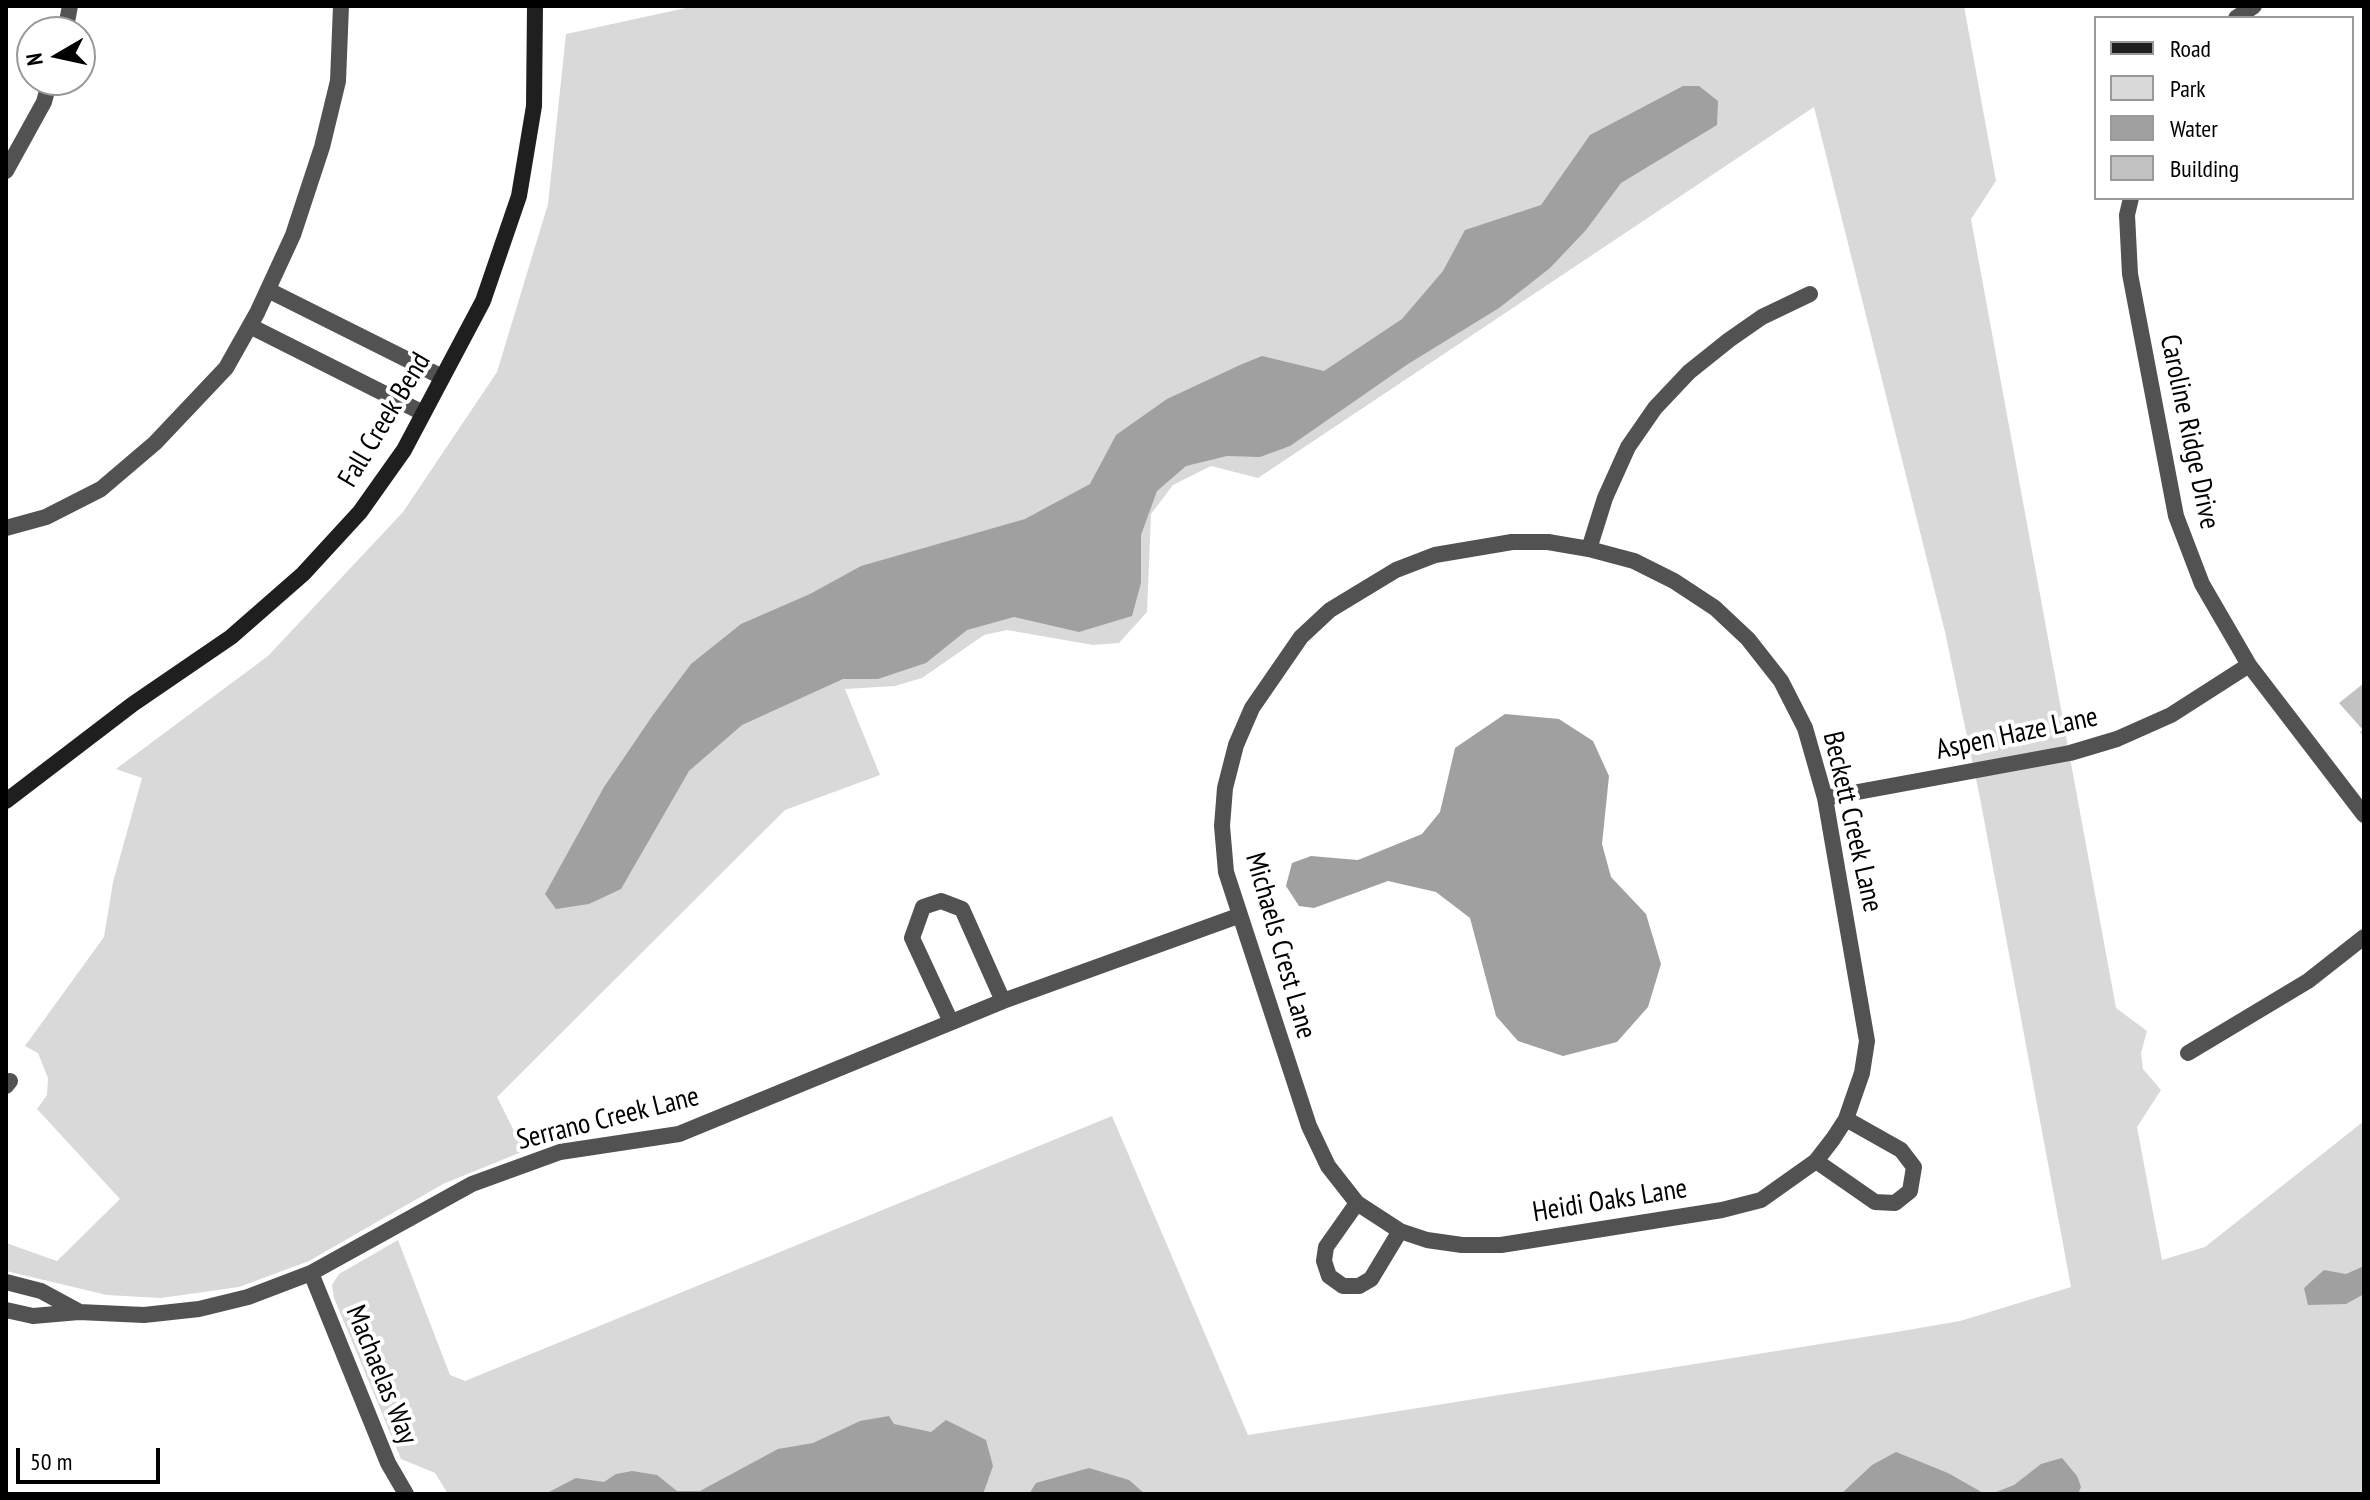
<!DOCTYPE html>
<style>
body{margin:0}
#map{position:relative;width:2370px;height:1500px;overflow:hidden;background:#fff;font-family:"PT Sans Narrow",sans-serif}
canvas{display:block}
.frame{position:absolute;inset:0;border:8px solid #000;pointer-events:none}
.legend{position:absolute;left:2094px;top:16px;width:260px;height:184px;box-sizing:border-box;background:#fff;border:2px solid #999;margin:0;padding:10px 14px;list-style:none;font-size:24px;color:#000}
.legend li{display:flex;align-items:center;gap:16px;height:40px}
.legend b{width:40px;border:2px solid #999}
.north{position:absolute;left:16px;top:16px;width:80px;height:80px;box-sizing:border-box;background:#fff;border:2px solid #999;border-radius:50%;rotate:261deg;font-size:22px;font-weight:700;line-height:32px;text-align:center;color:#000}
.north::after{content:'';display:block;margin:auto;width:28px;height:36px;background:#000;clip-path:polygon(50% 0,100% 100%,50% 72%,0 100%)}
.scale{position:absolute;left:16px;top:1448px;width:144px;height:36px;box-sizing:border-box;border:4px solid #000;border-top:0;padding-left:10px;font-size:24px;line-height:28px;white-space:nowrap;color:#000;-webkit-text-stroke:6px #fff;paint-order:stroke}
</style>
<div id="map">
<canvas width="2370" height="1500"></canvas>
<div class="frame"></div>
<ul class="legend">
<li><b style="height:10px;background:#1f1f1f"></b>Road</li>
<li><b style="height:22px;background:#d9d9d9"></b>Park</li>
<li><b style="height:22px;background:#a0a0a0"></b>Water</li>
<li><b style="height:22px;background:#c2c2c2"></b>Building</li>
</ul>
<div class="north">N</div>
<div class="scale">50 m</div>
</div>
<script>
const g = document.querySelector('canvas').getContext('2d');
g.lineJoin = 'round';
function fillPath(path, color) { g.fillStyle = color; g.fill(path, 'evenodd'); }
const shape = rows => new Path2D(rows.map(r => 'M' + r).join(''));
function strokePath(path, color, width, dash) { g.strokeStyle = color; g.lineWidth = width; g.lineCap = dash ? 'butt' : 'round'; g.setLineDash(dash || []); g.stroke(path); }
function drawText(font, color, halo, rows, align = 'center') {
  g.font = font + ' "PT Sans Narrow",sans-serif'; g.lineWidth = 8; g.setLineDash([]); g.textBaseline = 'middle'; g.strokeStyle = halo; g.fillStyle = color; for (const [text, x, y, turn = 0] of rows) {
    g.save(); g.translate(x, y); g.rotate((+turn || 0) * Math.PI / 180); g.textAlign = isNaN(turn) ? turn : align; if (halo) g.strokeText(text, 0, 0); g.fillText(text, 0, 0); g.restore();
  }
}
fillPath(shape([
 [695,6,1964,6,1996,181,1971,219,2116,1008,2147,1031,2141,1053,2143,1069,2161,1090,2137,1127,2162,1260,2205,1247,2364,1121,2364,1494,448,1494,435,1473,401,1459,334,1298,332,1285,339,1274,398,1240,450,1375,465,1381,1112,1116,1248,1435,1896,1332,1960,1321,2071,1287,1980,798,1945,632,1814,107,1258,478,1211,466,1173,485,1151,514,1147,612,1119,643,1093,645,1007,630,984,635,922,678,895,686,845,689,880,775,785,810,497,1097,524,1151,443,1184,309,1261,239,1287,161,1298,107,1295,6,1271,6,1243,57,1261,120,1199,37,1109,47,1095,48,1078,38,1053,25,1046,104,937,113,882,142,778,116,769,268,656,403,512,497,372,548,204,566,34]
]), '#d9d9d9');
fillPath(shape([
 [1683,86,1699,86,1718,101,1717,125,1621,183,1586,230,1550,268,1499,308,1408,364,1290,446,1260,457,1227,456,1186,466,1157,491,1141,535,1141,583,1132,616,1079,632,1014,617,967,630,926,663,878,679,843,679,742,725,689,771,621,889,589,904,556,909,545,894,604,787,653,715,691,664,741,624,810,594,861,566,1025,519,1090,484,1116,435,1167,399,1240,365,1262,356,1324,371,1402,319,1443,271,1465,230,1541,205,1590,135],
 [1505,714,1559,719,1593,741,1609,776,1602,844,1611,877,1646,914,1661,964,1648,1007,1617,1042,1563,1056,1518,1041,1496,1016,1470,918,1436,892,1388,881,1314,908,1299,906,1286,886,1292,863,1311,856,1358,860,1422,834,1440,812,1455,748],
 [2364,1266,2364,1294,2346,1304,2308,1305,2304,1288,2324,1270,2346,1274],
 [889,1416,894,1424,931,1432,946,1420,986,1440,993,1466,983,1494,545,1494,576,1478,604,1482,616,1474,632,1471,657,1475,677,1491,700,1491,778,1449,813,1443,860,1421],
 [1896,1452,1948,1473,1985,1494,1841,1494,1872,1465],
 [2062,1458,2077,1476,2081,1487,2078,1494,1991,1494,2014,1485,2041,1464],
 [1089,1468,1129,1480,1145,1494,1029,1494,1036,1483]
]), '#a0a0a0');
fillPath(shape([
 [2364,683,2364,737,2360,732,2363,730,2339,703]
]), '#c2c2c2');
strokePath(shape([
 [2236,18,2254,6],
 [65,32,70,6],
 [6,171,44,102,50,80],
 [2131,198,2127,215,2130,274,2176,516,2202,584,2249,665,2364,815],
 [268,290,442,377],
 [250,326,423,413],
 [6,528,46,517,101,489,155,443,226,368,257,313,293,235,322,147,338,81,341,6],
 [1512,542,1548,542,1589,549,1634,561,1674,581,1715,608,1748,639,1781,681,1805,728,1825,798,1867,1041,1862,1073,1846,1119,1833,1139,1816,1161,1761,1200,1722,1210,1501,1245,1462,1245,1427,1240,1400,1231,1357,1203,1328,1166,1309,1126,1226,872,1222,826,1225,788,1236,745,1252,708,1301,637,1330,610,1396,570,1435,555,1512,542],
 [1589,549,1605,498,1628,447,1655,408,1689,372,1729,340,1762,317,1810,294],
 [1825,798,2070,753,2117,739,2171,715,2249,665],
 [951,1022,912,938,923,907,941,901,962,909,1003,1001],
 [2188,1053,2308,981,2364,937],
 [6,1086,10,1081],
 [1816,1161,1875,1202,1895,1203,1910,1191,1914,1167,1901,1150,1846,1119],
 [1357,1203,1326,1247,1324,1261,1329,1276,1343,1286,1359,1286,1371,1279,1400,1231],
 [311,1273,388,1463,406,1494],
 [6,1282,41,1291,78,1311],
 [6,1310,33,1316,79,1312,144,1315,199,1309,248,1297,311,1273,472,1184,560,1152,679,1134,1003,1001,1238,916]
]), '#525252', 16);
strokePath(shape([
 [6,801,133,704,231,637,303,574,360,512,404,450,483,301,519,196,534,106,535,6]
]), '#1f1f1f', 16);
drawText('28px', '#000', '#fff', [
 ["Fall Creek Bend",385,420,-59],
 ["Caroline Ridge Drive",2189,432,78],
 ["Aspen Haze Lane",2017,734,-12],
 ["Beckett Creek Lane",1852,822,77],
 ["Michaels Crest Lane",1280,946,74],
 ["Serrano Creek Lane",608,1119,-14],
 ["Heidi Oaks Lane",1610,1201,-9],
 ["Machaelas Way",381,1375,68]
]);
</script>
